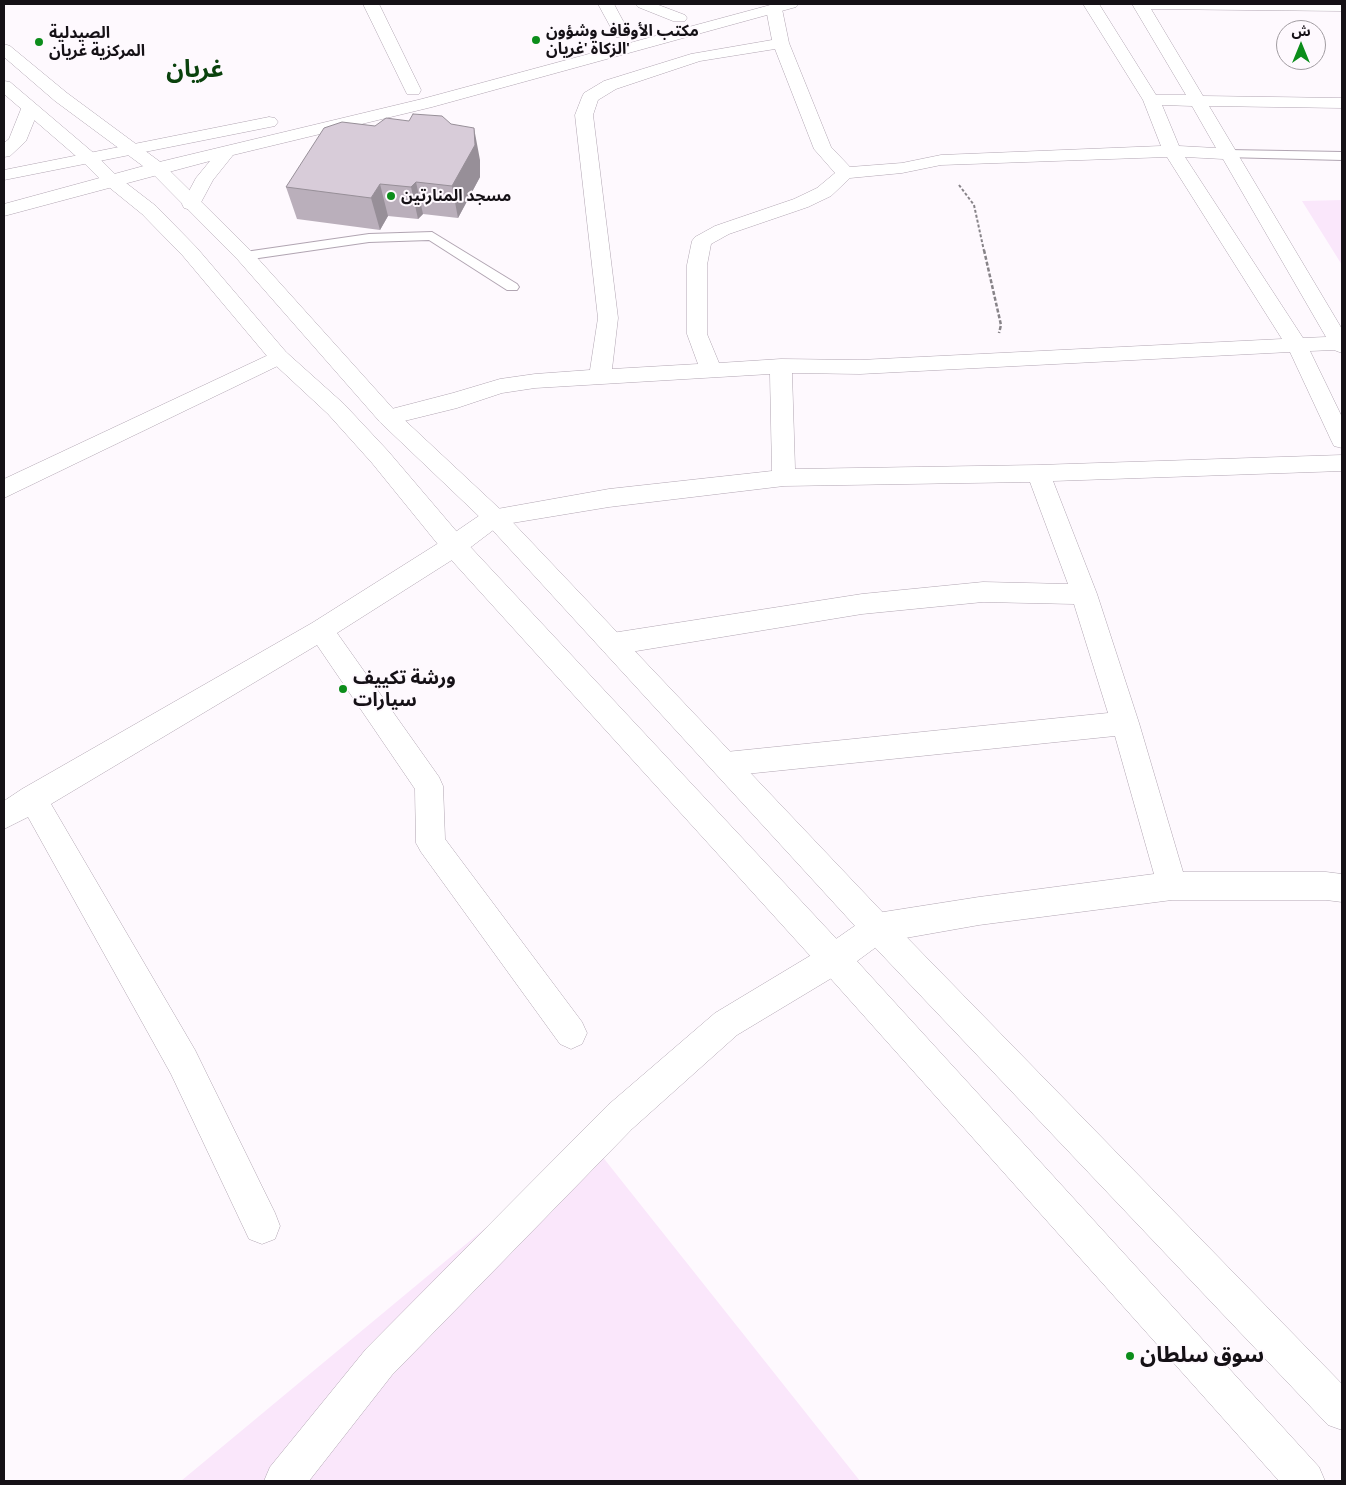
<!DOCTYPE html>
<meta charset="utf-8">
<style>
body{margin:0}
#map{position:relative;width:1346px;height:1485px;overflow:hidden;background:#fef9fe;font-family:Cabin,"Noto Sans Arabic",sans-serif}
canvas{display:block}
.frame{position:absolute;inset:0;border:5px solid #151116;pointer-events:none}
.north{position:absolute;left:1276px;top:20px;width:50px;height:50px;box-sizing:border-box;background:#fef9fe;border:1px solid #a19ca1;border-radius:50%;rotate:0deg;font-size:14px;font-weight:700;line-height:20px;text-align:center;color:#151116}
.north::after{content:'';display:block;margin:auto;width:18px;height:22px;background:#0c8d1b;clip-path:polygon(50% 0,100% 100%,50% 72%,0 100%)}
</style>
<div id="map">
<canvas width="1346" height="1485"></canvas>
<div class="frame"></div>
<div class="north">ش</div>
</div>
<script>
const g = document.querySelector('canvas').getContext('2d');
g.lineJoin = 'round';
function fillPath(path, color) { g.fillStyle = color; g.fill(path, 'evenodd'); }
const shape = rows => new Path2D(rows.map(r => 'M' + r).join(''));
function strokePath(path, color, width, dash) { g.strokeStyle = color; g.lineWidth = width; g.lineCap = dash ? 'butt' : 'round'; g.setLineDash(dash || []); g.stroke(path); }
function drawText(font, color, halo, rows, align = 'center') {
  g.font = font + ' Cabin,"Noto Sans Arabic",sans-serif'; g.lineWidth = 4; g.setLineDash([]); g.textBaseline = 'middle'; g.strokeStyle = halo; g.fillStyle = color; for (const [text, x, y, turn = 0] of rows) {
    g.save(); g.translate(x, y); g.rotate((+turn || 0) * Math.PI / 180); g.textAlign = isNaN(turn) ? turn : align; if (halo) g.strokeText(text, 0, 0); g.fillText(text, 0, 0); g.restore();
  }
}
fillPath(shape([
 [1342,200,1342,265,1302,201],
 [590,1141,860,1481,181,1481]
]), '#fae7fb');
const service = shape([
 [1229,150,1342,152,1342,160,1225,157,1223,154,1229,150],
 [432,232,517,284,519,287,517,290,507,290,429,240,369,242,245,260,238,256,245,252,369,234,432,232]
]);
const minor = shape([
 [363,4,379,4,421,90,419,94,407,94,405,90,363,4],
 [598,4,614,4,630,34,628,37,616,37,598,4],
 [635,4,656,4,685,15,687,18,685,21,673,21,638,7,635,4],
 [774,4,779,6,782,9,789,43,831,147,850,167,902,163,941,155,1161,146,1143,100,1083,4,1099,4,1156,95,1186,95,1132,4,1342,4,1342,11,1151,9,1203,96,1342,98,1342,108,1209,106,1342,329,1342,353,1334,350,1310,351,1342,417,1342,448,1334,446,1331,440,1290,352,860,374,792,373,795,469,1038,465,1342,455,1342,471,1053,481,1097,594,1139,723,1183,872,1326,872,1342,874,1342,902,1326,900,1172,900,979,925,883,942,845,970,737,1035,632,1129,392,1375,309,1481,264,1481,270,1467,366,1349,608,1105,715,1013,823,948,866,918,877,913,979,897,1154,874,1115,736,726,776,716,773,712,764,716,755,726,752,1108,713,1074,604,983,602,862,614,612,655,603,651,599,644,603,637,612,633,862,594,983,582,1068,584,1030,482,784,486,609,507,500,525,463,553,337,633,439,777,443,786,445,839,582,1022,587,1033,582,1044,571,1049,560,1044,421,852,416,843,415,789,317,645,51,804,195,1050,275,1213,280,1226,275,1239,262,1244,249,1239,171,1074,28,817,4,829,4,801,22,789,312,623,445,539,486,511,609,489,772,471,770,374,535,388,502,393,457,408,388,425,380,422,377,417,380,412,453,393,500,379,535,374,590,370,598,318,575,115,582,97,584,93,604,81,691,54,772,40,766,9,769,6,774,4],
 [775,49,814,149,835,173,817,188,794,199,715,226,695,237,692,241,687,265,687,334,698,364,612,369,618,318,593,115,598,100,616,89,700,61,775,49],
 [1162,105,1192,106,1216,148,1179,146,1162,105],
 [1167,157,1282,339,860,360,781,359,719,363,707,334,707,265,711,244,729,234,808,207,831,196,850,178,902,173,941,165,1167,157],
 [1185,157,1223,159,1326,337,1303,338,1185,157],
 [279,350,286,352,290,357,286,362,4,498,4,479,279,350]
]);
const secondary = shape([
 [4,44,10,46,67,93,163,164,252,252,396,412,502,511,888,918,1342,1384,1342,1430,1328,1425,866,938,486,523,380,422,238,260,151,172,55,101,4,57,4,44],
 [4,81,10,82,96,155,117,176,156,206,197,248,286,352,344,404,388,451,463,539,845,948,1319,1467,1325,1481,1279,1481,823,970,445,553,372,463,328,414,272,362,183,256,142,214,105,184,84,163,4,94,4,81]
]);
const primary = shape([
 [774,4,799,4,796,7,432,107,233,155,213,180,198,208,191,210,184,208,182,204,196,178,210,161,4,216,4,204,151,164,422,99,774,4],
 [30,104,36,105,39,109,26,141,10,156,4,157,4,143,9,139,21,109,24,105,30,104],
 [269,117,275,118,278,122,275,126,4,180,4,170,269,117]
]);
strokePath(service, '#b1a5b2', 2);
strokePath(minor, '#b1a5b2', 1);
strokePath(secondary, '#b1a5b2', 1);
strokePath(primary, '#b1a5b2', 1);
strokePath(shape([
 [959,185,974,205,984,251]
]), '#878388', 2, [3, 2]);
strokePath(shape([
 [984,250,1001,325,999,333]
]), '#878388', 2.5, [4, 2]);
fillPath(service, '#fff');
fillPath(minor, '#fff');
fillPath(secondary, '#fff');
fillPath(primary, '#fff');
fillPath(shape([
 [480,160,480,177,458,218,423,214,418,219,388,216,380,230,297,219,286,187]
]), '#baafbb');
fillPath(shape([
 [474,128,480,160,480,177,458,218,452,186],
 [416,182,423,214,418,219,411,187],
 [380,184,388,216,380,230,371,198]
]), '#978f98');
const building = shape([
 [413,114,442,116,451,124,474,128,475,145,452,186,416,182,411,187,380,184,371,198,286,187,324,128,342,122,375,126,386,118,409,121,413,114]
]);
fillPath(building, '#d8ccd9');
strokePath(building, '#978f98', 1);
for (const [x, y, r, color] of [
 [536,40,5,"#0c8d1b"],
 [39,42,5,"#0c8d1b"],
 [391,196,5,"#0c8d1b"],
 [343,689,5,"#0c8d1b"],
 [1130,1356,5,"#0c8d1b"]
]) { const dot = new Path2D(); dot.arc(x, y, r, 0, 2 * Math.PI); g.fillStyle = color; g.fill(dot); strokePath(dot, '#fef9fe', 2); }
drawText('bold 16px', '#151116', '#fef9fe', [
 ["مكتب الأوقاف وشؤون",546,31],
 ["الزكاة 'غريان'",546,49],
 ["الصيدلية",49,33],
 ["المركزية غريان",49,51],
 ["مسجد المنارتين",401,196]
], 'left');
drawText('bold 19px', '#151116', '#fef9fe', [
 ["ورشة تكييف",353,678],
 ["سيارات",353,700]
], 'left');
drawText('bold 22px', '#151116', '#fef9fe', [
 ["سوق سلطان",1140,1356]
], 'left');
drawText('bold 24px', '#0a420d', '#fef9fe', [
 ["غريان",195,70]
]);
</script>
